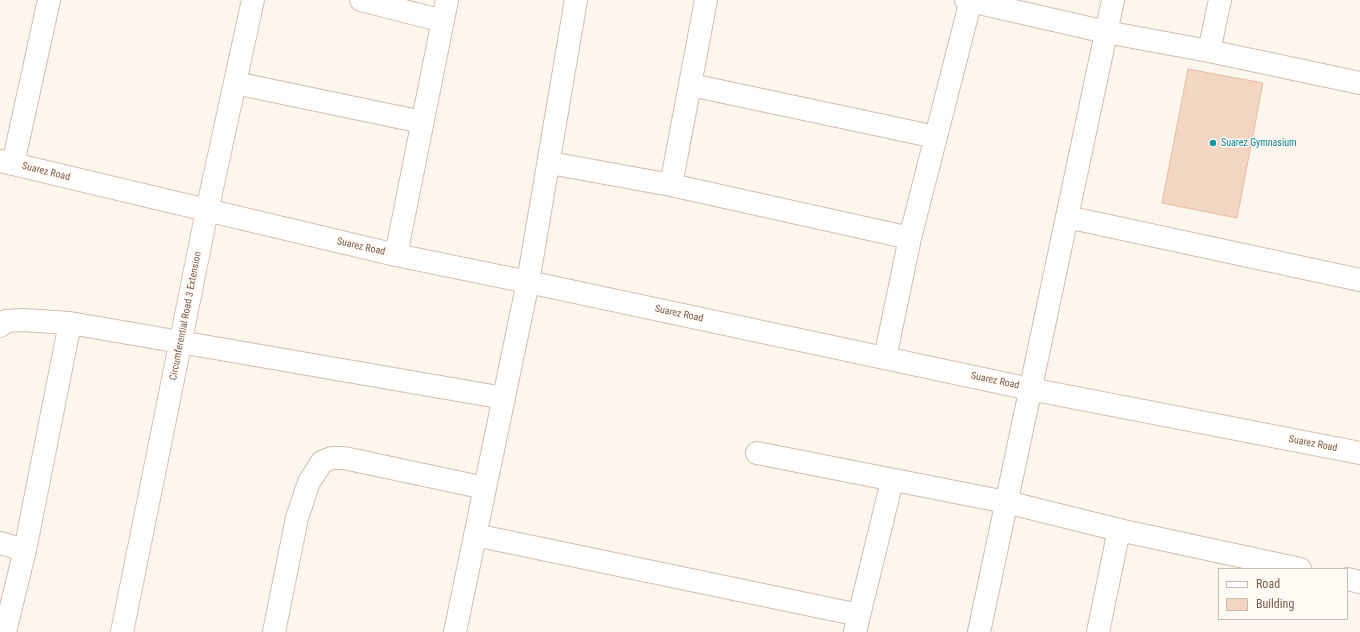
<!DOCTYPE html>
<style>
body{margin:0}
#map{position:relative;width:1360px;height:632px;overflow:hidden;background:#fdf6ec;font-family:"Roboto Condensed",sans-serif}
canvas{display:block}
.legend{position:absolute;left:1218px;top:568px;width:130px;height:52px;box-sizing:border-box;background:#fffaf3;border:1px solid #cabbb1;margin:0;padding:5px 7px;list-style:none;font-size:12px;color:#7a5c4d}
.legend li{display:flex;align-items:center;gap:8px;height:20px}
.legend b{width:20px;border:1px solid #cabbb1}
</style>
<div id="map">
<canvas width="1360" height="632"></canvas>
<ul class="legend">
<li><b style="height:5px;background:#fff"></b>Road</li>
<li><b style="height:11px;background:#f3d5c3"></b>Building</li>
</ul>
</div>
<script>
const g = document.querySelector('canvas').getContext('2d');
g.lineJoin = 'round';
function fillPath(path, color) { g.fillStyle = color; g.fill(path, 'evenodd'); }
const shape = rows => new Path2D(rows.map(r => 'M' + r).join(''));
function strokePath(path, color, width, dash) { g.strokeStyle = color; g.lineWidth = width; g.lineCap = dash ? 'butt' : 'round'; g.setLineDash(dash || []); g.stroke(path); }
function drawText(font, color, halo, rows, align = 'center') {
  g.font = font + ' "Roboto Condensed",sans-serif'; g.lineWidth = 3; g.setLineDash([]); g.textBaseline = 'middle'; g.strokeStyle = halo; g.fillStyle = color; for (const [text, x, y, turn = 0] of rows) {
    g.save(); g.translate(x, y); g.rotate((+turn || 0) * Math.PI / 180); g.textAlign = isNaN(turn) ? turn : align; if (halo) g.strokeText(text, 0, 0); g.fillText(text, 0, 0); g.restore();
  }
}
const building = shape([
 [1188,69,1263,83,1237,218,1162,203,1188,69]
]);
fillPath(building, '#f3d5c3');
strokePath(building, '#e6bba3', 1);
const street = shape([
 [361,0,443,21],
 [966,0,1106,32,1209,51,1360,83],
 [1209,51,1220,0],
 [235,83,422,122],
 [691,85,936,137],
 [550,163,671,185,910,238],
 [13,164,49,0],
 [671,185,706,0],
 [1067,217,1360,280],
 [396,255,447,0],
 [0,326,6,321,23,320,70,323,504,398],
 [885,358,910,238,971,0],
 [757,453,1006,502,1119,530,1300,569],
 [475,535,859,615],
 [0,543,25,550],
 [1347,579,1360,582],
 [5,632,25,550,70,323],
 [274,632,297,518,309,482,322,462,332,458,344,458,485,488],
 [455,632,528,282,576,0],
 [855,632,892,481],
 [979,632,1113,0],
 [1098,632,1119,530]
]);
const secondary = shape([
 [0,161,396,255,528,282,1030,389,1360,453],
 [122,632,207,211,253,0]
]);
strokePath(street, '#d1beb0', 24);
strokePath(secondary, '#d6c0b0', 24);
strokePath(street, '#fff', 22);
strokePath(secondary, '#fff', 22);
for (const [x, y, r, color] of [
 [1213,143,4,"#0f9aa8"]
]) { const dot = new Path2D(); dot.arc(x, y, r, 0, 2 * Math.PI); g.fillStyle = color; g.fill(dot); strokePath(dot, '#fffaf3', 1.5); }
drawText('10px', '#0d838f', '#fffaf3', [
 ["Suarez Gymnasium",1221,143]
], 'left');
drawText('10px', '#7a5c4d', '#fffaf3', [
 ["Suarez Road",46,172,14],
 ["Suarez Road",361,247,13],
 ["Suarez Road",679,314,12],
 ["Circumferential Road 3 Extension",186,316,-79],
 ["Suarez Road",995,381,12],
 ["Suarez Road",1313,444,11]
]);
</script>
